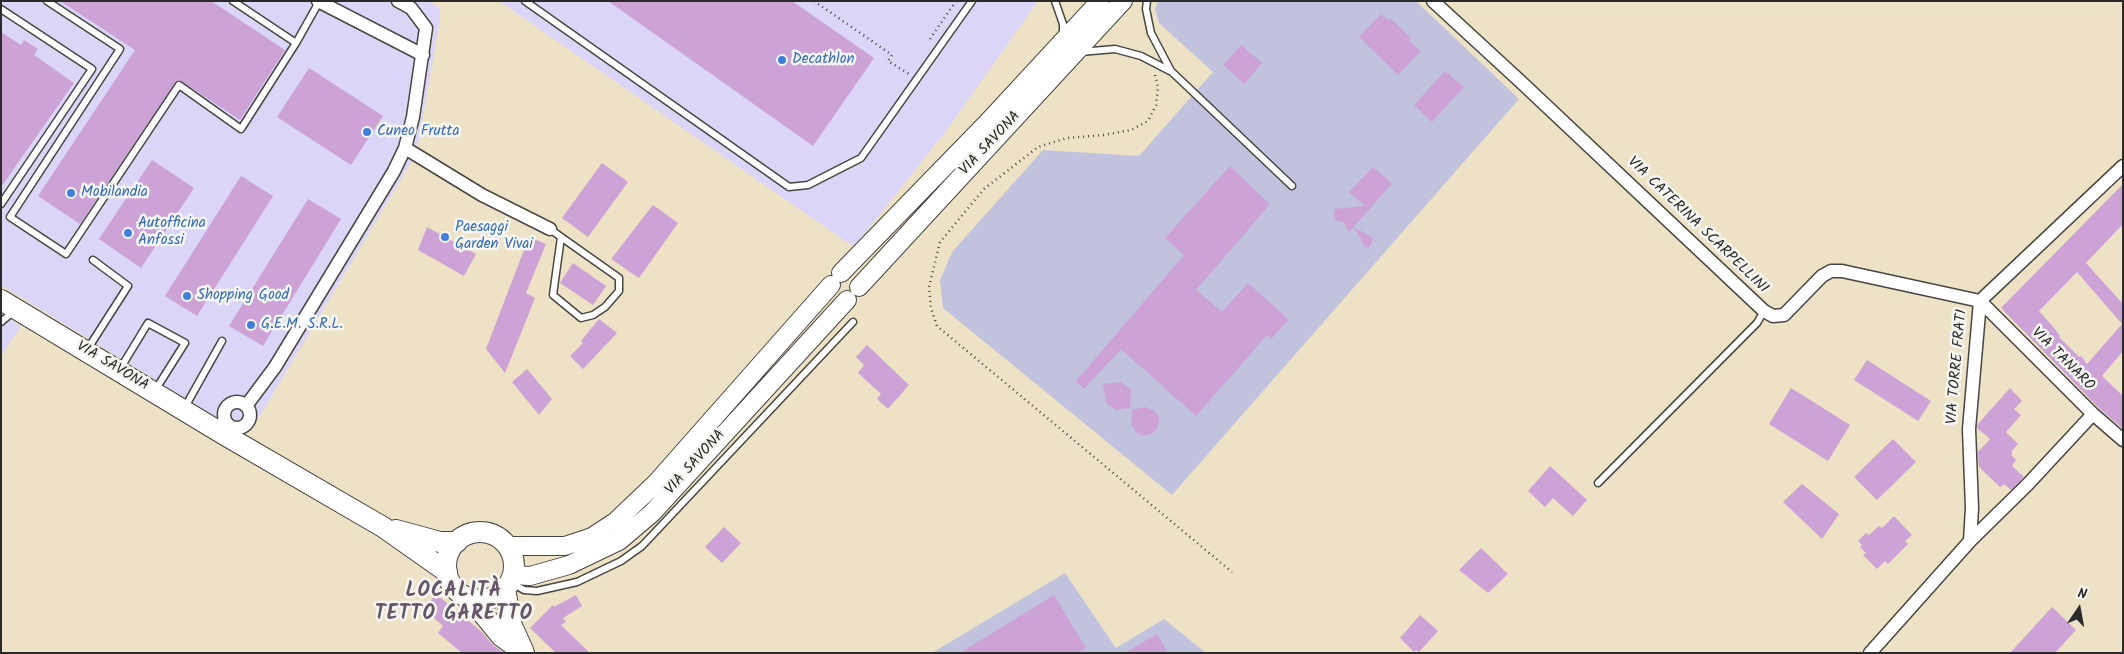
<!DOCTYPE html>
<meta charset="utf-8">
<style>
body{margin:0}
#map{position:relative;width:2124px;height:654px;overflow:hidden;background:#ede2c5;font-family:Kalam,sans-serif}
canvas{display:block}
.frame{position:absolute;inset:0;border:2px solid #2b2b2b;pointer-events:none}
.north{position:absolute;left:2054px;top:584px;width:50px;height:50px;-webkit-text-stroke:4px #f6f6f2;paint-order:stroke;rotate:12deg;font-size:14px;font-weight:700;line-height:20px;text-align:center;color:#2b2b2b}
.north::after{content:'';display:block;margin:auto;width:18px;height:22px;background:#2b2b2b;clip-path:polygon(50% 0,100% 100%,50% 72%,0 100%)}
</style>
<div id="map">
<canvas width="2124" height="654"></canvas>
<div class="frame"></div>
<div class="north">N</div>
</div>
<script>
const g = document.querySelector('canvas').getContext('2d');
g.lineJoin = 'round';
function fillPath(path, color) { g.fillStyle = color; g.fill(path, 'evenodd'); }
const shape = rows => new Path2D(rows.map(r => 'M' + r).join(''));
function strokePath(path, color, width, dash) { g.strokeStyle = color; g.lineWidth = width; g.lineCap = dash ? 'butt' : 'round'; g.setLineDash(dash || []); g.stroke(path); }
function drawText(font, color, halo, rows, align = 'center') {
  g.font = font + ' Kalam,sans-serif'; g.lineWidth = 5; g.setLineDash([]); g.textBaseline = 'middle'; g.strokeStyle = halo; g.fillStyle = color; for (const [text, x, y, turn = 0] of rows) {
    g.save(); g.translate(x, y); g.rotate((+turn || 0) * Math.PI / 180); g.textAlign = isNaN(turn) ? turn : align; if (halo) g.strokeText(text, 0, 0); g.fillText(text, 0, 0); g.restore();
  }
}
fillPath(shape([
 [1,1,429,1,440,8,440,19,418,145,412,161,252,429,242,433,1,285],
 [499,1,1038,1,946,131,854,247],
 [1,314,21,326,1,356]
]), '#dbd6f7');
fillPath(shape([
 [1158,1,1416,1,1519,99,1172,495,943,308,940,280,952,252,1043,150,1139,156,1213,72,1159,23,1155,9],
 [1065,573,1116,648,1164,619,1206,653,932,653]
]), '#c1c2dd');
fillPath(shape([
 [60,1,211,1,285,50,240,120,178,79,80,224,38,196,135,50],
 [608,1,792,1,874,58,813,146],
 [1381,14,1388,20,1390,18,1411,38,1409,40,1421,51,1398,75,1359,37],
 [1,32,21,45,24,40,38,49,34,55,74,83,1,187],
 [1241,45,1262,63,1244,84,1223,65],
 [309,68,383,116,351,165,277,117],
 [1445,71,1464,87,1432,122,1414,105],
 [152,160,194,188,141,268,99,239],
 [602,163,628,182,588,237,562,218],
 [1230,166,1270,204,1196,290,1222,312,1248,283,1289,320,1271,339,1267,335,1196,416,1121,349,1084,389,1076,381,1184,255,1165,238],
 [1373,167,1392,184,1349,232,1344,222,1340,222,1334,219,1334,209,1365,206,1349,192],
 [241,176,273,196,197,316,165,296],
 [2123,184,2123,224,2086,263,2123,304,2123,351,2102,376,2123,396,2123,429,2099,408,2001,308],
 [2077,272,2122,324,2087,364,2081,356,2079,357,2059,337,2060,336,2055,329,2039,311],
 [308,199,341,219,263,346,229,326],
 [653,205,678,223,639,278,611,259],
 [427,227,476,254,464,276,418,250],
 [1354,227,1373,238,1371,245,1367,248,1363,244],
 [529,237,546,244,526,293,535,298,505,373,486,349],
 [573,263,606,286,593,305,560,283],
 [599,319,617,333,583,369,570,356,583,343,581,341],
 [867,345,909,385,888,409,877,399,881,394,858,373,864,365,856,357],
 [1867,360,1931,401,1918,421,1854,380],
 [527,369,552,399,539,415,512,382],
 [1121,382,1131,390,1130,408,1116,410,1106,403,1103,384],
 [1791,388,1850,425,1828,461,1769,424],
 [2010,388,2022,401,2014,409,2021,415,2006,432,2018,444,2011,452,2013,453,2011,455,2016,460,2012,466,2024,477,2011,490,2004,484,2000,487,1979,467,1978,452,1990,439,1977,428,1978,424],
 [1145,407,1155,411,1159,418,1158,427,1153,433,1147,435,1141,435,1136,432,1131,424,1132,410],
 [1893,439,1916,462,1877,500,1854,477],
 [1550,466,1587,500,1573,516,1553,498,1545,507,1528,491],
 [1802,484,1839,514,1822,539,1783,502],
 [1894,516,1912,535,1905,541,1908,544,1888,564,1885,561,1877,569,1863,555,1866,553,1860,547,1862,545,1858,541,1866,533,1869,535,1879,526,1882,528],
 [724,527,741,543,722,563,705,547],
 [1481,548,1508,574,1488,593,1459,570],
 [436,594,482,632,492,644,504,653,462,653,438,633,443,626,424,609],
 [576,595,582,606,563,618,566,622,561,625,590,653,556,653,530,628,553,605,554,607],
 [1054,595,1086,648,1078,653,960,653],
 [2052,607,2076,630,2055,653,2010,653],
 [1420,615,1438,631,1419,652,1416,650,1414,652,1400,638],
 [1157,634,1168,653,1125,653]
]), '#cda2d6');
const lane = shape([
 [47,1,120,49,10,217,66,254,179,85,241,129,296,43,319,2],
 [233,1,296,43],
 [525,1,789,187,808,185,861,158,972,1],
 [1055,1,1063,24,1063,36],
 [1147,1,1146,9,1151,33,1171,71,1292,186],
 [1,9,92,69,1,204],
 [1080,52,1115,49,1141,56,1170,71],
 [550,229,561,237,619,278,619,291,605,307,593,315,581,318,553,295,561,237],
 [1,322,14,311],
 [87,350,128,286,93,260],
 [120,369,148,323,185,343,156,389],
 [185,407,222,341],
 [1598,483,1757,323,1764,311],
 [510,582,524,590,537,591,577,582,621,561,642,546,853,322]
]);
const street = shape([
 [318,1,423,55],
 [1433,1,1521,82,1764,311,1773,316,1784,315,1822,276,1831,271,1842,271,1980,301],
 [405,148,482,195,550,229],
 [1980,301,2093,414,2123,440],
 '224 415a13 13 0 1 1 26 0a13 13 0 1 1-26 0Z',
 [246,406,275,367,394,171,405,148,413,117,426,28,411,8,398,1],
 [1970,541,1972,508,1969,429,1980,301,2123,166],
 [1870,653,1970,541,2028,484,2093,414]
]);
const secondary = shape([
 [841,273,987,123,1100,1],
 [859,287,1123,1],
 [508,546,565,546,592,537,615,522,656,483,831,285],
 [513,575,530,576,569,565,619,541,652,513,847,300]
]);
const primary = shape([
 [1,300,223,434,383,527,447,572],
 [396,530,440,542,457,542],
 '446 566a34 34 0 1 1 68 0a34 34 0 1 1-68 0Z',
 [505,589,512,626,523,650],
 [471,599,501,636,524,653]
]);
strokePath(lane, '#484642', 9);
strokePath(street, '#484642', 15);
strokePath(secondary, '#484642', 20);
strokePath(primary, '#484642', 22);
strokePath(shape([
 [814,1,892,55,888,61,909,74],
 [930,39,956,1],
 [1155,75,1158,87,1156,105,1148,121,1131,130,1104,135,1067,138,1038,147,984,189,940,242,929,287,931,308,937,326,1232,572]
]), '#484642', 2.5, [1, 4]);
strokePath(lane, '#fff', 6);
strokePath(street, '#fff', 12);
strokePath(secondary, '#fff', 18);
strokePath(primary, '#fff', 20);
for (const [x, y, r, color] of [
 [782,60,5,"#3f7fe0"],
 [367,132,5,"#3f7fe0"],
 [71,193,5,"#3f7fe0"],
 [128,233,5,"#3f7fe0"],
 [445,237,5,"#3f7fe0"],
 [187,296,5,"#3f7fe0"],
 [251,325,5,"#3f7fe0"]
]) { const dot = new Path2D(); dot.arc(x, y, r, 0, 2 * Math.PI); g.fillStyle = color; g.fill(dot); strokePath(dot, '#f6f6f2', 2); }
drawText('15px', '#366cbe', '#f6f6f2', [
 ["Decathlon",792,60],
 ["Cuneo Frutta",377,132],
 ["Mobilandia",81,193],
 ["Autofficina",138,224],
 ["Anfossi",138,241],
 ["Paesaggi",455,228],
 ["Garden Vivai",455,245],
 ["Shopping Good",197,296],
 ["G.E.M. S.R.L.",261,325]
], 'left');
drawText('15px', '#2b2b2b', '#f6f6f2', [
 ["VIA SAVONA",991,144,-47],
 ["VIA CATERINA SCARPELLINI",1697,226,44],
 ["VIA TANARO",2062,360,45],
 ["VIA SAVONA",112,367,31],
 ["VIA TORRE FRATI",1958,367,-85],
 ["VIA SAVONA",696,463,-48]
]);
g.letterSpacing = '1px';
drawText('bold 20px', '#645567', '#f6f6f2', [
 ["LOCALITÀ",454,593],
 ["TETTO GARETTO",454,616]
]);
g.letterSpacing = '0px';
</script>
